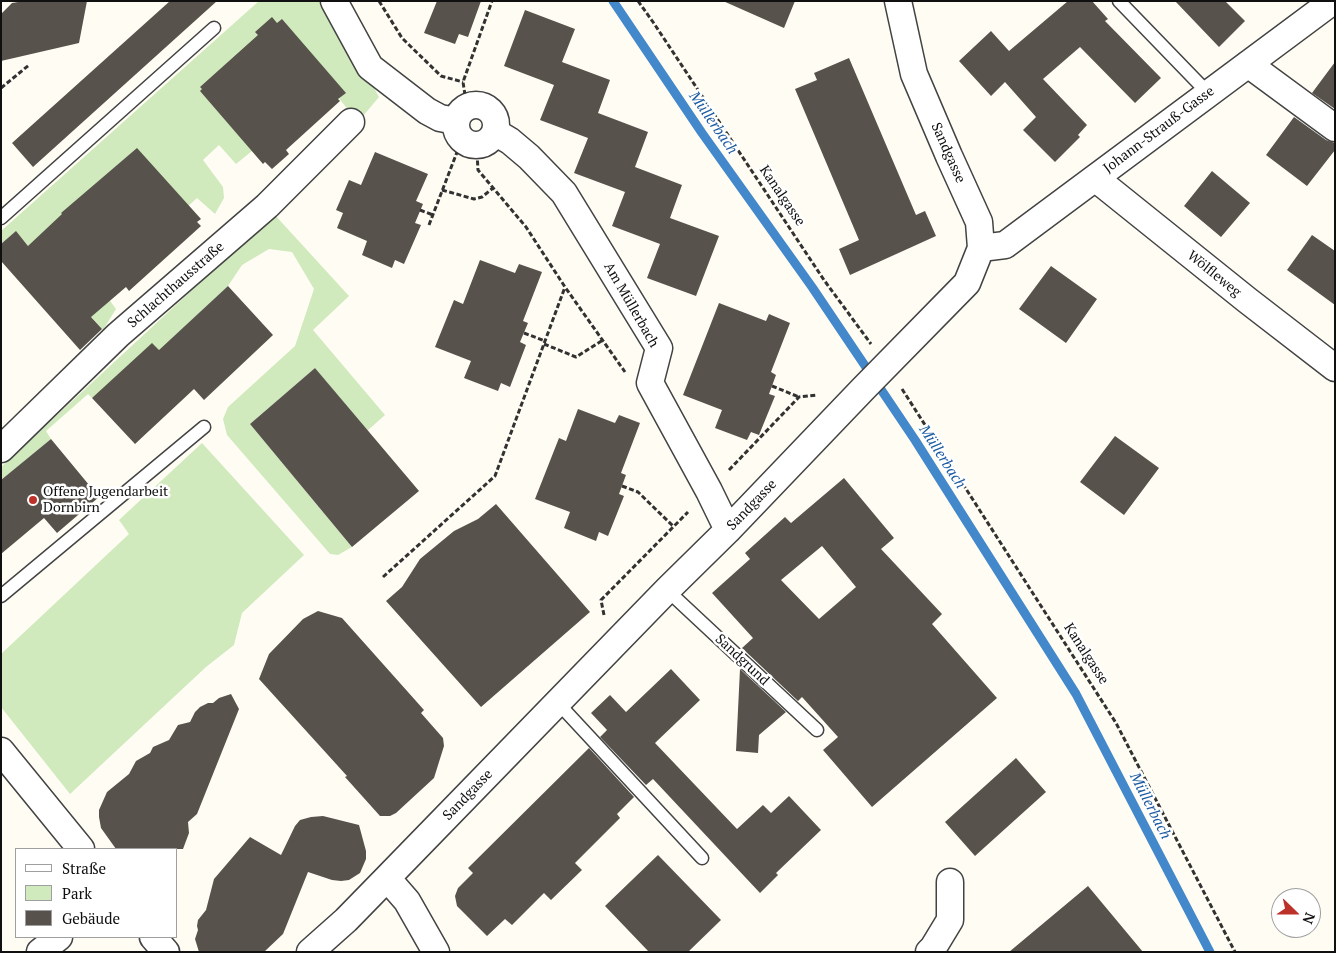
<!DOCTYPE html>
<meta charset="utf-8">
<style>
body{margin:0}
#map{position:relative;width:1336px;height:953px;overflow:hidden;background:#fffdf3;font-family:"PT Serif",serif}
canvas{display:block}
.frame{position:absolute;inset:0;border:2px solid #101010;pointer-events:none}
.legend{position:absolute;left:15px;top:848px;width:162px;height:90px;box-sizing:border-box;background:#fff;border:1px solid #9f9f9f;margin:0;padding:6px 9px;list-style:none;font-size:15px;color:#101010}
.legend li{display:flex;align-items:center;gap:10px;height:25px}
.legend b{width:25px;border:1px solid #9f9f9f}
.north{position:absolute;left:1271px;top:888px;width:50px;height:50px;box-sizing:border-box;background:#fff;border:1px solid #9f9f9f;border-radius:50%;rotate:112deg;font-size:14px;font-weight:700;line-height:20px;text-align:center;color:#101010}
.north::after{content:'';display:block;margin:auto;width:18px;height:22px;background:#bd312b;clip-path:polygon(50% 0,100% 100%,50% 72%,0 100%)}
</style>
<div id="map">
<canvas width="1336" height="953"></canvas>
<div class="frame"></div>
<ul class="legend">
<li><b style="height:6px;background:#fff"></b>Straße</li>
<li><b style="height:14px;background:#d0e9bd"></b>Park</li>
<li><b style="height:14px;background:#58524c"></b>Gebäude</li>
</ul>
<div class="north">N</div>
</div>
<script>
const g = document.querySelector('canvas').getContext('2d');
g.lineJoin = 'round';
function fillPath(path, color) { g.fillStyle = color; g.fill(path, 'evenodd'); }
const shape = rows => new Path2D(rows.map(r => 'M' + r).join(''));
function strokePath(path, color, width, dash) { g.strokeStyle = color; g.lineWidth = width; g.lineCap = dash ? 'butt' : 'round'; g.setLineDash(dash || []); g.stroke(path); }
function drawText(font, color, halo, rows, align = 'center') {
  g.font = font + ' "PT Serif",serif'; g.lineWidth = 5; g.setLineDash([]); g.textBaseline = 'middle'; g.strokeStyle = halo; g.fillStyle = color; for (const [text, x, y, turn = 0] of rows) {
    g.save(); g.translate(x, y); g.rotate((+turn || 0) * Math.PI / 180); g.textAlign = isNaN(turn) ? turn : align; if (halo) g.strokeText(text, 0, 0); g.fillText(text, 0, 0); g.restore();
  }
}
fillPath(shape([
 [259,1,326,1,379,97,358,122,278,23,252,151,236,164,219,145,203,160,223,187,224,198,215,214,197,198,100,287,116,309,103,330,16,232,1,244,1,231],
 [274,214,349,296,313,330,385,415,367,431,315,368,250,424,352,547,338,555,330,554,227,435,223,419,228,407,295,346,314,289,292,252,269,249,242,265,228,286,159,350,92,398,88,394,46,431,51,439,1,480,1,467],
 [202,443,304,555,242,613,234,645,206,667,70,794,1,707,1,654,129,534,119,520]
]), '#d0e9bd');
strokePath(shape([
 [613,1,702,133,812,287,915,440,1076,694,1210,952]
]), '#4288ca', 9);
fillPath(shape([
 [24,1,87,1,79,43,1,61,1,14,12,3],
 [170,1,217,1,33,167,12,143],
 [437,1,481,1,468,37,459,34,455,44,424,33],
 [723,1,795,1,784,28],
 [1068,1,1092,1,1108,19,1105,21,1161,78,1135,103,1080,47,1043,79,1087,125,1078,135,1080,137,1055,162,1023,130,1036,117,1005,82,991,96,959,61,991,31,1009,51],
 [1175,1,1225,1,1245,21,1219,47],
 [525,10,575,29,562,62,610,80,598,113,648,132,635,167,682,185,670,218,719,236,696,296,647,278,660,244,612,226,625,192,574,173,588,138,540,120,554,85,504,66],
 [272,17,277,23,282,19,346,93,338,99,340,101,286,150,289,154,272,169,265,162,263,164,200,91,202,89,200,87,258,35,255,32],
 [849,58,916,215,925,211,936,236,850,275,839,249,859,240,795,89,817,80,814,73],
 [1335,62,1335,109,1312,93],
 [1294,117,1326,140,1335,143,1335,150,1307,186,1266,155],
 [137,148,201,219,197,222,201,226,129,291,126,287,91,317,102,329,80,350,1,261,1,244,16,231,28,246,62,214,61,213],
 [375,152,428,174,416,201,423,204,415,223,421,225,404,264,395,260,392,268,362,255,367,241,337,228,343,213,336,210,349,180,361,185],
 [1212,171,1250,203,1221,237,1184,206],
 [1312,235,1335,251,1335,305,1287,270],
 [480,260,515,273,519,264,542,272,523,321,528,323,520,342,526,345,510,387,501,383,498,391,464,378,471,361,435,347,454,300,463,304],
 [1051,266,1097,299,1066,343,1019,309],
 [228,286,273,335,204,400,194,389,135,444,92,398,152,343,159,350],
 [719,303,766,321,769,314,790,323,771,372,776,375,769,394,775,396,759,435,751,432,747,440,715,428,722,410,683,395],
 [315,368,419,491,352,547,250,424],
 [578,409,615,423,619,415,640,423,621,473,626,475,619,494,624,496,608,536,599,532,596,541,564,528,570,512,535,499,559,438,566,441],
 [1115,436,1159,468,1124,515,1080,482],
 [51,439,99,497,57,533,44,518,1,554,1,480],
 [844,478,894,538,881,549,942,614,932,624,997,698,872,807,823,750,838,737,802,697,798,701,742,648,753,638,712,593,750,559,745,553,785,517,791,523],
 [822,546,856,587,819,619,781,580],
 [496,504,590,612,481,707,386,601,402,587,420,559,454,531,478,519],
 [318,611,342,618,424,710,421,713,443,738,444,746,434,778,396,813,390,816,380,816,345,777,347,776,259,679,269,654,303,619],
 [671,669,700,700,655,743,737,829,763,805,771,813,789,796,821,830,776,873,778,875,760,893,653,779,646,785,600,737,607,730,591,713,610,695,626,712],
 [740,669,786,712,759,735,758,753,736,751],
 [231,694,239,709,197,814,188,822,189,833,183,849,116,849,101,828,99,817,99,810,107,792,129,774,136,761,150,753,153,747,169,740,178,725,190,722,195,712,200,707,208,703,213,703,219,698],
 [589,748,634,797,617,814,620,818,575,863,582,870,551,900,544,893,512,925,505,919,487,936,457,906,455,896,458,888,473,873,468,868],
 [1016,758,1046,792,975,856,945,822],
 [323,816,359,825,366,851,366,859,360,873,349,880,341,881,332,880,308,872,283,934,264,952,199,952,195,939,198,930,197,926,198,920,206,910,214,879,250,837,281,855,295,826,300,820,311,817],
 [658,855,721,920,688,952,649,952,605,906],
 [1088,886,1143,952,1009,952]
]), '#58524c');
const service = shape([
 [1119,1,1208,93],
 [1,218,214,28],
 [667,590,817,730],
 [1,596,204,427],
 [558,703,702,858]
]);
const minor = shape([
 [334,1,370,67,427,111,440,118,456,121],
 [1248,64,1335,128],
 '456 125a20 20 0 1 1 40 0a20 20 0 1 1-40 0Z',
 [495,132,510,141,529,157,564,193,659,348,650,383,709,491,728,530],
 [1095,178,1247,300,1335,368],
 [981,248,1005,245,1333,1],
 [1,449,118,335,267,206,351,122],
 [1,751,81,849],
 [387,878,407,901,436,952],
 [153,937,166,952],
 [40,952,59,937],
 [310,952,346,920,387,878,667,590,728,530,863,389,967,283,981,248,979,222,949,156,914,74,898,1],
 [929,952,933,948,950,920,950,882]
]);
strokePath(service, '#434343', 15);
strokePath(minor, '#434343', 29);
strokePath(shape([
 [379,1,402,38,441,76,463,82],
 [638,1,653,22,824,280,871,344],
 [1,88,29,65],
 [465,95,463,82,492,1],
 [477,153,478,170,526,227,565,287,625,372],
 [442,190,474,199,482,197,493,188],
 [420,210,433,215],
 [429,225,459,147],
 [524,333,545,341],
 [544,344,576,357,603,340],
 [772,386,799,397],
 [902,389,1116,723,1235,952],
 [729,470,799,397,817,395],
 [622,486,638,492,674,527],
 [383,577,495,476,565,287],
 [604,615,601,600,688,512]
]), '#323232', 3, [5, 2.5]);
strokePath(service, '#fff', 12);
strokePath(minor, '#fff', 26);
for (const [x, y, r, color] of [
 [33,500,5,"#bd312b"]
]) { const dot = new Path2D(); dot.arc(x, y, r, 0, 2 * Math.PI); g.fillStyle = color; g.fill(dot); strokePath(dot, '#fff', 2); }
drawText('14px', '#101010', '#fff', [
 ["Johann-Strauß-Gasse",1159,130,-37],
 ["Sandgasse",948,153,66],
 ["Kanalgasse",782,196,56],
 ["Wölfleweg",1214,274,39],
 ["Schlachthausstraße",176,285,-41],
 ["Am Müllerbach",631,305,60],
 ["Sandgasse",752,505,-46],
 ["Kanalgasse",1086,654,57],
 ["Sandgrund",742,660,43],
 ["Sandgasse",468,795,-46]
]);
drawText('14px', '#101010', '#fff', [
 ["Offene Jugendarbeit",43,492],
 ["Dornbirn",43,508]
], 'left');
drawText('italic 15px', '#1b5aa0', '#fff', [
 ["Müllerbach",713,123,55],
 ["Müllerbach",942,457,57],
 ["Müllerbach",1150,806,63]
]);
</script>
